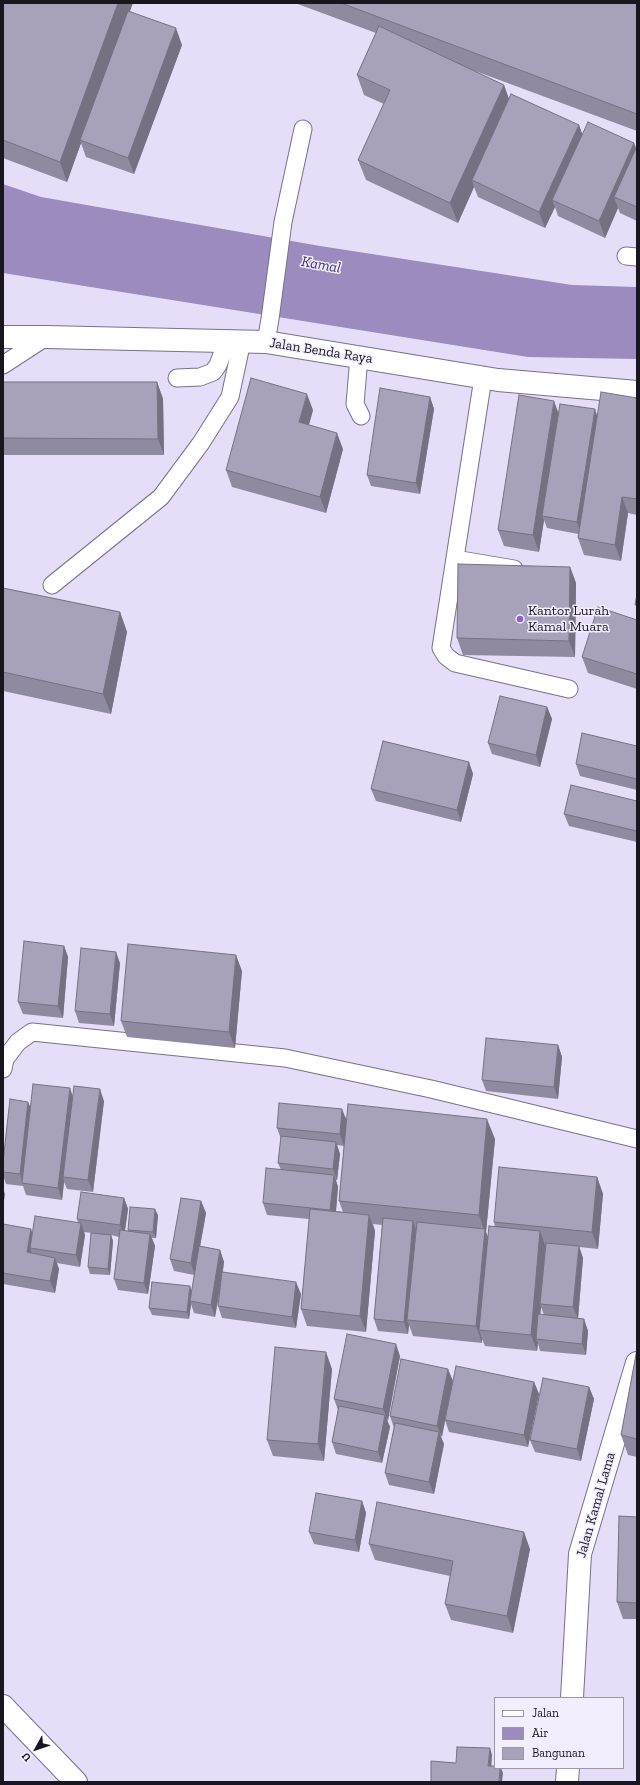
<!DOCTYPE html>
<style>
body{margin:0}
#map{position:relative;width:640px;height:1785px;overflow:hidden;background:#e6def8;font-family:"Zilla Slab",serif}
canvas{display:block}
.frame{position:absolute;inset:0;border:4px solid #19161f;pointer-events:none}
.legend{position:absolute;left:494px;top:1697px;width:130px;height:72px;box-sizing:border-box;background:#f2eefd;border:1px solid #9b98a4;margin:0;padding:5px 7px;list-style:none;font-size:12px;color:#19161f}
.legend li{display:flex;align-items:center;gap:8px;height:20px}
.legend b{width:20px;border:1px solid #9b98a4}
.north{position:absolute;left:16px;top:1729px;width:40px;height:40px;-webkit-text-stroke:3px #f2eefd;paint-order:stroke;rotate:230deg;font-size:11px;font-weight:700;line-height:16px;text-align:center;color:#19161f}
.north::after{content:'';display:block;margin:auto;width:14px;height:18px;background:#19161f;clip-path:polygon(50% 0,100% 100%,50% 72%,0 100%)}
</style>
<div id="map">
<canvas width="640" height="1785"></canvas>
<div class="frame"></div>
<ul class="legend">
<li><b style="height:5px;background:#fff"></b>Jalan</li>
<li><b style="height:11px;background:#9b8bbf"></b>Air</li>
<li><b style="height:11px;background:#a8a1ba"></b>Bangunan</li>
</ul>
<div class="north">U</div>
</div>
<script>
const g = document.querySelector('canvas').getContext('2d');
g.lineJoin = 'round';
function fillPath(path, color) { g.fillStyle = color; g.fill(path, 'evenodd'); }
const shape = rows => new Path2D(rows.map(r => 'M' + r).join(''));
function strokePath(path, color, width, dash) { g.strokeStyle = color; g.lineWidth = width; g.lineCap = dash ? 'butt' : 'round'; g.setLineDash(dash || []); g.stroke(path); }
function drawText(font, color, halo, rows, align = 'center') {
  g.font = font + ' "Zilla Slab",serif'; g.lineWidth = 3; g.setLineDash([]); g.textBaseline = 'middle'; g.strokeStyle = halo; g.fillStyle = color; for (const [text, x, y, turn = 0] of rows) {
    g.save(); g.translate(x, y); g.rotate((+turn || 0) * Math.PI / 180); g.textAlign = isNaN(turn) ? turn : align; if (halo) g.strokeText(text, 0, 0); g.fillText(text, 0, 0); g.restore();
  }
}
fillPath(shape([
 [3,184,41,197,320,246,572,285,637,287,637,359,528,357,3,273]
]), '#9b8bbf');
const lane = shape([
 [626,256,637,257],
 [266,342,270,319,283,222,303,129],
 [359,357,355,404,361,416],
 [3,365,46,337],
 [177,378,200,377,213,372,218,365,227,341],
 [483,378,441,648,446,656,455,663,569,689],
 [455,559,514,569],
 [52,585,161,497,201,443,230,397,242,341],
 [3,1069,5,1059,18,1042,32,1032,285,1058,431,1089,637,1139]
]);
const street = shape([
 [572,1698,580,1554,637,1363],
 [567,1782,568,1768]
]);
const secondary = shape([
 [3,337,46,337,266,342,498,380,637,392]
]);
const highway = shape([
 [3,1706,76,1782]
]);
strokePath(lane, '#787188', 19);
strokePath(street, '#787188', 24);
strokePath(secondary, '#787188', 24);
strokePath(highway, '#787188', 24);
strokePath(lane, '#fff', 17);
strokePath(street, '#fff', 22);
strokePath(secondary, '#fff', 22);
strokePath(highway, '#fff', 22);
fillPath(shape([
 [3,3,130,11,182,45,134,174,86,157,81,143,67,182,3,158],
 [295,3,637,3,637,131,467,68,504,85,509,99,579,125,582,134,634,143,636,148,637,146,637,221,620,213,618,208,605,238,558,216,555,207,545,228,478,197,474,187,458,223,366,180,358,160,384,104,364,95,357,75,376,33],
 [3,382,157,382,163,399,164,455,3,455],
 [430,397,434,409,420,494,371,486,367,475],
 [637,398,637,515,628,513,621,561,584,555,578,538,578,534,547,528,544,520,539,552,504,546,498,530,558,413,597,415],
 [313,410,309,425,343,449,326,513,232,487,226,470],
 [570,567,576,583,575,657,463,655,457,638],
 [3,588,120,612,127,632,111,714,3,691],
 [637,620,637,689,588,673,582,657],
 [547,707,552,719,540,767,492,754,488,743],
 [637,746,637,790,580,776,576,764],
 [469,762,473,774,461,822,376,801,371,789],
 [637,801,637,842,569,826,564,814],
 [64,946,68,957,63,1018,23,1014,18,1002],
 [120,963,114,1026,79,1023,75,1011],
 [242,971,235,1048,127,1037,121,1021],
 [558,1045,562,1057,558,1099,486,1091,482,1080],
 [73,1097,104,1101,93,1192,67,1189,64,1182,62,1200,26,1195,23,1186,6,1184,3,1175,3,1162,28,1102,30,1107],
 [346,1120,495,1139,486,1232,488,1237,495,1227,494,1222,597,1177,603,1194,598,1249,579,1247,583,1258,578,1318,584,1319,588,1331,586,1355,540,1351,538,1343,537,1351,485,1346,482,1339,482,1343,413,1336,409,1325,408,1334,378,1331,374,1319,382,1225,373,1224,375,1231,366,1332,307,1326,301,1309,309,1219,267,1215,263,1203,281,1170,278,1163,281,1139,277,1128],
 [337,1145,344,1146,339,1201,343,1212,336,1211,338,1187,336,1180,337,1180,340,1154],
 [541,1307,544,1315,540,1315],
 [124,1198,128,1209,125,1230,128,1231,128,1230,158,1215,156,1238,152,1238,155,1246,148,1294,118,1290,114,1279,119,1237,111,1235,113,1241,110,1275,90,1274,88,1267,100,1234,84,1232,85,1235,80,1267,57,1263,59,1269,55,1293,3,1284,3,1224,32,1233,78,1222,77,1219],
 [201,1201,206,1213,200,1246,220,1250,224,1262,223,1272,301,1294,296,1328,222,1318,218,1306,221,1285,215,1317,194,1313,191,1304,189,1319,152,1315,149,1308,192,1291,194,1275,174,1271,170,1259],
 [637,1349,637,1457,628,1455,621,1435],
 [400,1356,387,1420,390,1427,382,1463,336,1454,332,1442,338,1410,334,1399],
 [332,1369,324,1461,273,1456,267,1440],
 [453,1381,441,1437,444,1444,434,1494,389,1485,385,1473,394,1428,390,1416],
 [534,1382,539,1394,528,1447,449,1432,445,1420],
 [589,1387,594,1399,581,1461,535,1452,530,1440],
 [362,1501,366,1513,359,1552,314,1544,309,1532],
 [637,1517,637,1619,623,1619,617,1602],
 [369,1544,530,1549,513,1633,451,1620,445,1604,450,1576,375,1560]
]), '#908aa0');
fillPath(shape([
 [118,3,133,3,82,141,80,140,81,143,67,182,60,162],
 [176,28,182,45,134,174,128,158],
 [504,85,511,105,472,180,474,187,458,223,450,203],
 [579,125,585,142,552,200,555,207,545,228,539,212],
 [634,143,637,151,614,197,618,208,605,238,599,221],
 [157,382,163,399,164,455,158,439],
 [307,394,313,410,305,438,299,422],
 [430,397,434,409,420,494,416,483],
 [554,401,560,417,542,516,544,520,539,552,533,535],
 [595,409,599,421,581,534,577,522],
 [337,433,343,449,326,513,320,497],
 [622,497,628,513,621,561,615,545],
 [570,567,576,583,575,657,569,641],
 [120,612,127,632,111,714,103,694],
 [547,707,552,719,540,767,536,755],
 [469,762,473,774,461,822,457,810],
 [64,946,68,957,63,1018,58,1006],
 [116,952,120,963,114,1026,110,1014],
 [236,955,242,971,235,1048,229,1032],
 [558,1045,562,1057,558,1099,554,1087],
 [70,1088,74,1100,63,1177,64,1182,62,1200,58,1188],
 [100,1089,104,1101,93,1192,88,1180],
 [28,1102,33,1114,23,1184,20,1174],
 [342,1109,347,1121,344,1146,340,1134],
 [487,1119,495,1139,486,1232,491,1246,479,1330,482,1339,482,1343,476,1326,485,1233,479,1215],
 [336,1142,340,1154,337,1180,333,1169],
 [334,1175,338,1187,335,1222,330,1210],
 [597,1177,603,1194,598,1249,592,1232],
 [3,1189,5,1194,3,1208],
 [124,1198,128,1209,124,1237,120,1225],
 [201,1201,206,1213,195,1275,191,1263],
 [155,1209,158,1215,156,1238,153,1232],
 [369,1215,375,1231,366,1332,360,1316],
 [413,1221,417,1233,407,1320,409,1325,408,1334,404,1322],
 [81,1223,85,1235,80,1267,76,1255],
 [31,1229,35,1241,30,1248,33,1255,27,1252],
 [540,1231,546,1248,540,1304,541,1307,538,1339,536,1339,538,1343,537,1351,531,1335],
 [150,1234,155,1246,148,1294,144,1283],
 [111,1235,113,1241,110,1275,108,1269],
 [579,1246,583,1258,578,1319,573,1307],
 [220,1250,224,1262,215,1317,211,1305],
 [55,1258,59,1269,55,1293,50,1281],
 [296,1282,301,1294,296,1328,292,1317],
 [190,1286,192,1292,190,1301,191,1304,189,1319,187,1312],
 [584,1319,588,1331,586,1355,582,1344],
 [396,1344,400,1356,388,1421,383,1409],
 [326,1352,332,1369,324,1461,318,1444],
 [448,1369,453,1381,442,1437,437,1426],
 [534,1382,539,1394,528,1447,524,1435],
 [589,1387,594,1399,581,1461,577,1449],
 [385,1415,390,1427,382,1463,378,1452],
 [439,1432,444,1444,434,1494,429,1482],
 [362,1501,366,1513,359,1552,355,1540],
 [524,1532,530,1549,513,1633,507,1616],
 [490,1748,492,1755,491,1772,488,1766],
 [500,1768,501,1768,503,1773,502,1782,499,1782]
]), '#767182');
const building = shape([
 [3,3,118,3,60,162,3,140,3,3],
 [341,3,637,3,637,114,341,3],
 [128,11,176,28,128,158,80,140,128,11],
 [379,26,504,85,450,203,358,160,390,90,357,75,379,26],
 [511,94,579,125,539,212,472,180,511,94],
 [588,122,634,143,599,221,552,200,588,122],
 [637,146,637,207,614,197,637,146],
 [251,378,307,394,299,422,337,433,320,497,226,470,251,378],
 [3,382,157,382,158,439,3,438,3,382],
 [380,388,430,397,416,483,367,475,380,388],
 [601,392,637,398,637,499,622,497,615,545,578,538,601,392],
 [519,395,554,401,533,535,498,530,519,395],
 [560,404,595,409,577,522,542,516,560,404],
 [458,564,570,567,569,641,457,638,458,564],
 [3,588,120,612,103,694,3,672,3,588],
 [637,594,637,605,635,605,637,594],
 [598,607,637,620,637,674,582,657,598,607],
 [500,696,547,707,536,755,488,743,500,696],
 [582,733,637,746,637,779,576,764,582,733],
 [383,741,469,762,457,810,371,789,383,741],
 [571,785,637,801,637,831,564,814,571,785],
 [24,941,64,946,58,1006,18,1002,24,941],
 [128,944,236,955,229,1032,121,1021,128,944],
 [81,948,116,952,110,1014,75,1011,81,948],
 [486,1038,558,1045,554,1087,482,1080,486,1038],
 [33,1084,70,1088,58,1188,22,1183,33,1084],
 [74,1086,100,1089,88,1180,63,1177,74,1086],
 [10,1099,28,1102,20,1174,3,1172,3,1162,10,1099],
 [279,1103,342,1109,340,1134,277,1128,279,1103],
 [348,1104,487,1119,479,1215,339,1201,348,1104],
 [281,1136,336,1142,333,1169,278,1163,281,1136],
 [499,1167,597,1177,592,1232,494,1222,499,1167],
 [266,1168,334,1175,330,1210,263,1203,266,1168],
 [81,1192,124,1198,120,1225,77,1219,81,1192],
 [181,1198,201,1201,191,1263,170,1259,181,1198],
 [130,1207,155,1209,153,1232,128,1230,130,1207],
 [310,1209,369,1215,360,1316,301,1309,310,1209],
 [35,1216,81,1223,76,1255,30,1248,35,1216],
 [383,1218,413,1221,404,1322,374,1319,383,1218],
 [417,1222,485,1229,476,1326,407,1320,417,1222],
 [3,1224,31,1229,27,1252,55,1258,50,1281,3,1273,3,1224],
 [489,1226,540,1231,531,1335,479,1330,489,1226],
 [120,1230,150,1234,144,1283,114,1279,120,1230],
 [91,1233,111,1235,108,1269,88,1267,91,1233],
 [546,1243,579,1246,573,1307,540,1304,546,1243],
 [199,1246,220,1250,211,1305,190,1301,199,1246],
 [222,1272,296,1282,292,1317,218,1306,222,1272],
 [152,1282,190,1286,187,1312,149,1308,152,1282],
 [538,1314,584,1319,582,1344,536,1339,538,1314],
 [347,1334,396,1344,383,1409,334,1399,347,1334],
 [275,1347,326,1352,318,1444,267,1440,275,1347],
 [637,1349,637,1439,621,1435,637,1349],
 [401,1359,448,1369,437,1426,390,1416,401,1359],
 [456,1366,534,1382,524,1435,445,1420,456,1366],
 [543,1378,589,1387,577,1449,530,1440,543,1378],
 [339,1406,385,1415,378,1452,332,1442,339,1406],
 [395,1423,439,1432,429,1482,385,1473,395,1423],
 [316,1493,362,1501,355,1540,309,1532,316,1493],
 [377,1502,524,1532,507,1616,445,1604,453,1561,369,1544,377,1502],
 [619,1516,637,1517,637,1603,617,1602,619,1516],
 [457,1747,490,1748,488,1766,495,1766,495,1768,500,1768,499,1782,431,1782,431,1761,456,1763,457,1747]
]);
fillPath(building, '#a8a1ba');
strokePath(building, '#767182', 1);
for (const [x, y, r, color] of [
 [520,619,4,"#8e5fd9"]
]) { const dot = new Path2D(); dot.arc(x, y, r, 0, 2 * Math.PI); g.fillStyle = color; g.fill(dot); strokePath(dot, '#f2eefd', 1.5); }
drawText('14px', '#19161f', '#f2eefd', [
 ["Jalan Benda Raya",321,351,9],
 ["Jalan Kamal Lama",596,1505,-74]
]);
drawText('14px', '#19161f', '#f2eefd', [
 ["Kantor Lurah",528,611],
 ["Kamal Muara",528,627]
], 'left');
drawText('italic 15px', '#432b6a', '#f2eefd', [
 ["Kamal",321,265,10]
]);
</script>
